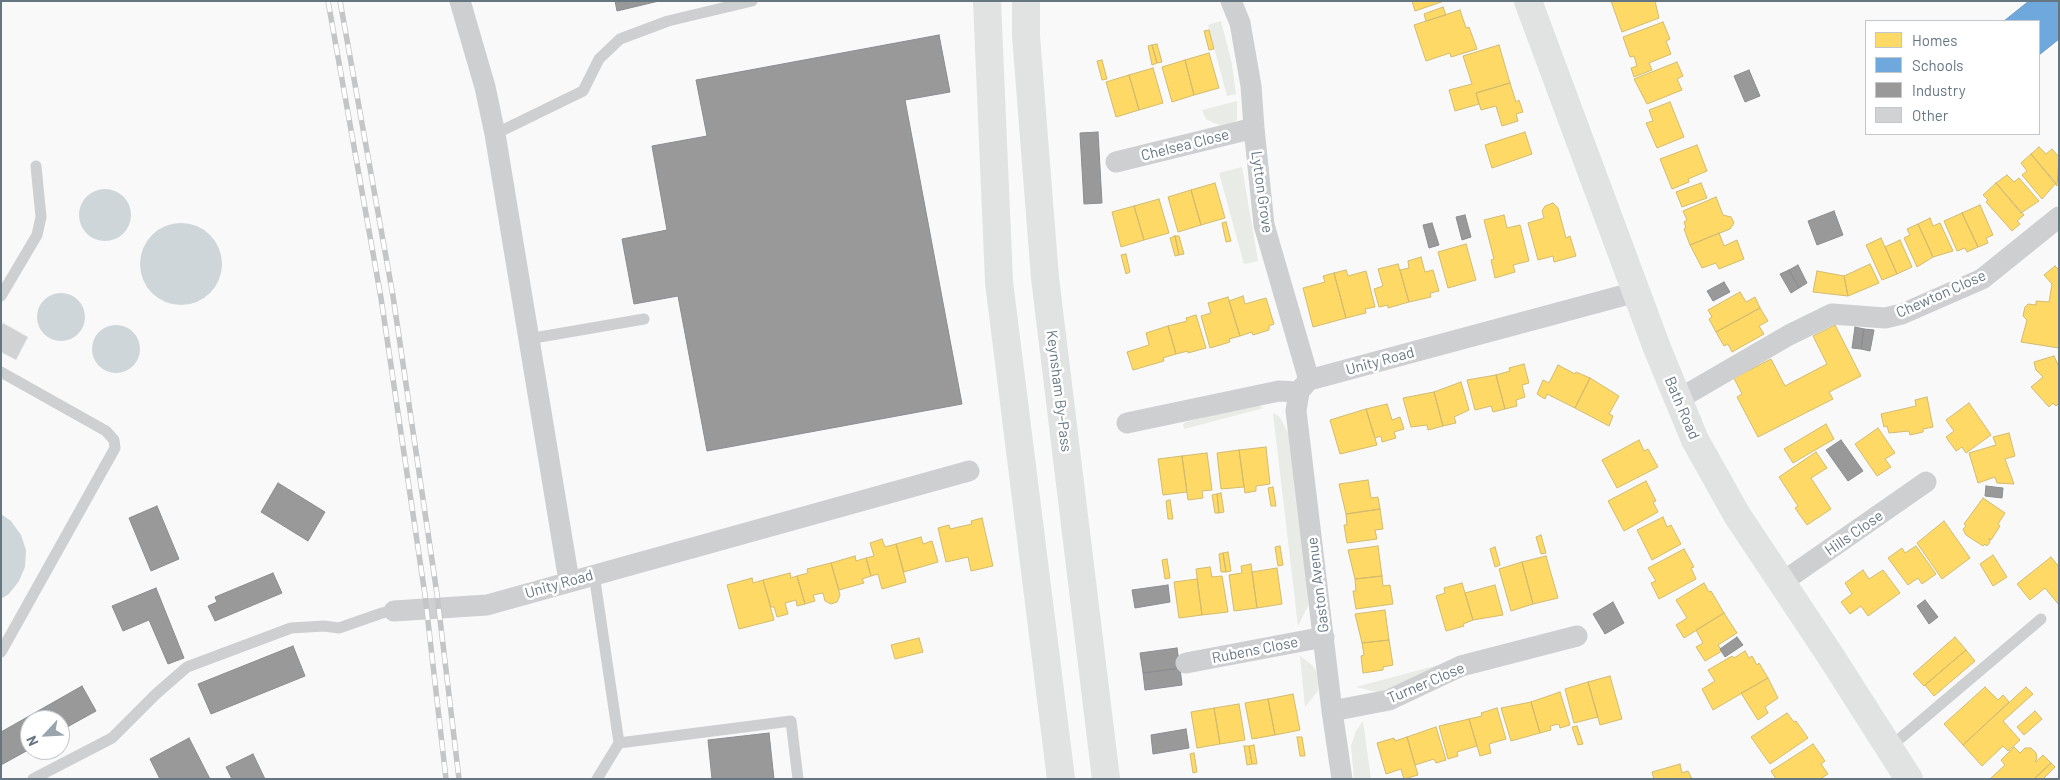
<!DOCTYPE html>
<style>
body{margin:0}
#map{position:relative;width:2060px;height:780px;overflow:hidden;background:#f9f9f9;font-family:Barlow,sans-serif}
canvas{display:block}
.frame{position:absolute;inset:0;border:2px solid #657683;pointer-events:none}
.legend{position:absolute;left:1865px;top:20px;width:175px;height:115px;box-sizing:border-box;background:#fff;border:1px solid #c1c8cd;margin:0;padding:6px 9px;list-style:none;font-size:15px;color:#657683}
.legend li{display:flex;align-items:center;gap:10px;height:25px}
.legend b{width:25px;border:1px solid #c1c8cd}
.north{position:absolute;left:20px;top:710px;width:50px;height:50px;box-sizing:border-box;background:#fff;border:1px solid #c1c8cd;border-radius:50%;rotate:245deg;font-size:14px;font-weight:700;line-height:20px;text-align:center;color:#657683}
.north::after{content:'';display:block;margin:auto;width:18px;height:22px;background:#99a4ac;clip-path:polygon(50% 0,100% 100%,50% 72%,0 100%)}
</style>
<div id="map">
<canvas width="2060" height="780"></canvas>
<div class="frame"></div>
<ul class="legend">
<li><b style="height:14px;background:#ffd966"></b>Homes</li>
<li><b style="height:14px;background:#6fa8dc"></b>Schools</li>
<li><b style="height:14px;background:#999"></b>Industry</li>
<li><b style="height:14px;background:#d0d2d3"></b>Other</li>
</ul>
<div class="north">N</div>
</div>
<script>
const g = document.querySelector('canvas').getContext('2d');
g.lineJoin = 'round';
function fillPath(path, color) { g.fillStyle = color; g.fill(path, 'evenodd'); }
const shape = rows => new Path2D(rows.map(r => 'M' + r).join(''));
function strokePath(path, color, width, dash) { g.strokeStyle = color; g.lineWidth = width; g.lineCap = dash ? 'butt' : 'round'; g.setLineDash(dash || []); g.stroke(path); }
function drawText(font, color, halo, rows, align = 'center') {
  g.font = font + ' Barlow,sans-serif'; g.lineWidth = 5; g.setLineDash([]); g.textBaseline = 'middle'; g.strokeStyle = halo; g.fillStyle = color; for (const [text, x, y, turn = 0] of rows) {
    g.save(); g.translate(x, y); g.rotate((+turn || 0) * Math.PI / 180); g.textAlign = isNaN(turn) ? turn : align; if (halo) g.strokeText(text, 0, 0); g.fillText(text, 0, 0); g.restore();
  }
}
fillPath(shape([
 [1221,21,1232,64,1236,94,1227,96,1208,25],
 [1237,101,1237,120,1230,124,1220,125,1212,122,1206,119,1202,110],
 [1242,167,1258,261,1244,264,1219,173],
 [1250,405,1257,405,1264,408,1184,429,1183,424,1186,422],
 [1273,413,1280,417,1289,435,1308,593,1308,606,1298,626],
 [1300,656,1312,665,1320,677,1318,691,1305,707],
 [1442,664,1393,688,1377,692,1356,687],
 [1363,721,1371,779,1354,779,1351,746,1356,731]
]), '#e8ebe6');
fillPath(shape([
 '79 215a26 26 0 1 1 52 0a26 26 0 1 1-52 0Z',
 '140 264a41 41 0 1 1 82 0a41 41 0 1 1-82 0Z',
 '37 317a24 24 0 1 1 48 0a24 24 0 1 1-48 0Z',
 '92 349a24 24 0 1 1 48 0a24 24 0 1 1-48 0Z',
 [1,514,11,521,21,535,26,550,25,567,19,581,9,594,1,599]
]), '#ced6d9');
const homes = shape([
 [1412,1,1444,1,1415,11,1412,1],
 [1611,1,1655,1,1659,18,1622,32,1611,1],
 [1443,7,1446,15,1426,21,1424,14,1443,7],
 [1460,10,1466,28,1469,27,1477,49,1451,57,1450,53,1426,61,1414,25,1460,10],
 [1663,22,1670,39,1666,41,1671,54,1649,63,1652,70,1634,77,1631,68,1637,66,1634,56,1630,57,1623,37,1663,22],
 [1209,30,1214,49,1209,50,1204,31,1209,30],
 [1157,44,1162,62,1157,63,1152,45,1157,44],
 [1152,45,1157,63,1152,65,1148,46,1152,45],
 [1499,45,1510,83,1476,93,1479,104,1455,111,1449,90,1472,84,1463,56,1499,45],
 [1209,53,1219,88,1194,95,1185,60,1209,53],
 [1102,60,1107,79,1102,80,1097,61,1102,60],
 [1185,60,1194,95,1172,102,1162,67,1185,60],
 [1677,62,1683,76,1677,79,1682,90,1647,104,1634,79,1677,62],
 [1153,68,1163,103,1139,110,1129,75,1153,68],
 [1129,75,1139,110,1116,117,1106,82,1129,75],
 [1510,83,1516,102,1519,100,1523,112,1516,114,1518,121,1502,126,1496,106,1481,110,1476,93,1510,83],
 [1670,102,1684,137,1657,148,1646,123,1653,121,1649,110,1670,102],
 [1525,132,1532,154,1492,168,1485,145,1525,132],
 [1697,145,1707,171,1688,179,1689,182,1672,189,1660,159,1697,145],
 [2039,147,2046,154,2052,149,2059,157,2057,186,2031,154,2039,147],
 [2031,154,2056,183,2042,199,2022,175,2027,171,2021,163,2031,154],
 [2007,175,2014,182,2019,178,2039,201,2021,213,1996,183,2007,175],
 [1215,183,1225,218,1201,225,1191,190,1215,183],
 [1701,183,1707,198,1682,207,1676,192,1701,183],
 [1996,183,2024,215,2017,221,2020,224,2012,231,1986,202,1988,200,1983,195,1996,183],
 [1191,190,1201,225,1178,232,1168,197,1191,190],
 [1716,197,1723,215,1731,217,1734,223,1730,229,1690,245,1684,229,1686,228,1684,222,1687,220,1683,211,1716,197],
 [1159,199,1169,233,1144,240,1134,206,1159,199],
 [1553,203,1558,208,1566,238,1570,236,1576,256,1554,262,1553,256,1538,260,1528,223,1544,218,1542,211,1545,206,1553,203],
 [1980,205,1993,235,1986,238,1988,243,1978,247,1962,213,1980,205],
 [1134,206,1144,240,1121,247,1112,212,1134,206],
 [1962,213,1978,247,1967,252,1965,248,1957,251,1944,221,1962,213],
 [1504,215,1507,228,1520,225,1529,261,1513,265,1515,272,1495,278,1491,260,1494,259,1484,220,1504,215],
 [1930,218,1933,226,1940,223,1953,251,1933,257,1918,224,1930,218],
 [1226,222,1231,241,1226,242,1222,223,1226,222],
 [1918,224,1933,257,1917,267,1904,238,1910,235,1907,229,1918,224],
 [1719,233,1724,246,1737,240,1744,259,1719,269,1716,263,1702,268,1690,245,1719,233],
 [1175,236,1179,236,1184,254,1179,255,1175,236],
 [1175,236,1179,255,1175,256,1170,238,1175,236],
 [1881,238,1897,274,1882,280,1866,245,1881,238],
 [1900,240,1912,267,1897,274,1885,247,1900,240],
 [1466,244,1476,280,1448,288,1438,252,1466,244],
 [1126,254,1130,272,1126,274,1121,255,1126,254],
 [1421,257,1425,272,1433,270,1439,291,1430,293,1431,297,1409,302,1400,270,1409,268,1408,261,1421,257],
 [1398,264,1409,302,1388,308,1388,305,1379,307,1374,289,1383,286,1378,269,1398,264],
 [1870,264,1879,283,1848,296,1844,276,1870,264],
 [2055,266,2059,270,2059,348,2021,342,2027,320,2023,316,2025,307,2028,304,2036,305,2036,301,2049,302,2052,284,2044,275,2055,266],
 [1346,270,1348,276,1366,271,1375,307,1365,309,1366,313,1346,318,1334,273,1346,270],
 [1817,271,1844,276,1848,296,1813,292,1817,271],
 [1334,273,1346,318,1313,327,1303,288,1325,282,1323,276,1334,273],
 [1740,292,1746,302,1755,297,1760,308,1716,332,1709,319,1712,317,1708,310,1740,292],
 [1243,296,1245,304,1266,298,1274,324,1269,326,1269,330,1253,335,1252,332,1240,336,1229,301,1243,296],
 [1228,297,1240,336,1229,339,1230,342,1210,348,1201,316,1211,313,1208,303,1228,297],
 [1760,308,1768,321,1759,326,1764,334,1732,352,1728,344,1724,346,1716,332,1760,308],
 [1196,315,1206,348,1188,353,1188,351,1176,354,1168,326,1187,321,1186,318,1196,315],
 [1835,325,1861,376,1829,392,1833,399,1758,437,1737,397,1742,394,1734,378,1771,359,1785,386,1827,364,1813,336,1835,325],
 [1168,326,1176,354,1163,358,1164,361,1133,370,1127,352,1149,345,1146,333,1168,326],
 [2054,356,2059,367,2059,403,2056,406,2053,403,2049,407,2031,387,2043,377,2036,370,2034,362,2054,356],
 [1524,364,1529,383,1522,385,1525,397,1516,400,1517,406,1505,409,1496,375,1510,371,1509,368,1524,364],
 [1558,365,1575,374,1576,372,1590,378,1575,408,1547,394,1545,399,1537,394,1543,380,1549,383,1558,365],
 [1496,375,1505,409,1493,412,1491,406,1475,410,1467,380,1496,375],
 [1590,378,1619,396,1609,414,1613,416,1609,426,1575,408,1590,378],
 [1461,382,1469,410,1454,417,1456,423,1443,426,1434,392,1461,382],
 [1434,392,1443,426,1428,430,1427,425,1411,427,1403,398,1434,392],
 [1927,397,1933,427,1923,429,1923,432,1910,435,1909,431,1889,433,1887,426,1884,427,1881,414,1916,406,1915,400,1927,397],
 [1969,403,1991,435,1966,453,1962,447,1956,451,1946,437,1954,431,1946,420,1969,403],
 [1387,404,1392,420,1400,417,1404,429,1394,432,1396,438,1382,442,1381,436,1375,438,1366,409,1387,404],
 [1366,409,1377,445,1340,454,1330,420,1366,409],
 [1826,424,1834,439,1793,463,1784,449,1826,424],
 [1878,428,1895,453,1885,459,1891,467,1877,476,1855,444,1878,428],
 [2009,433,2015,456,2005,459,2014,484,1997,483,1995,477,1978,483,1969,453,1996,445,1993,437,2009,433],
 [1639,440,1644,451,1648,449,1658,467,1617,488,1602,460,1639,440],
 [1266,447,1270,484,1256,486,1256,491,1245,493,1239,450,1266,447],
 [1239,450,1244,487,1221,489,1217,453,1239,450],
 [1816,452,1827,468,1811,478,1831,509,1807,525,1795,508,1798,506,1779,477,1816,452],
 [1207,453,1212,490,1202,491,1203,498,1188,500,1182,456,1207,453],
 [1182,456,1187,492,1163,495,1158,459,1182,456],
 [1368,480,1371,498,1378,497,1380,509,1346,514,1339,484,1368,480],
 [1646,481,1656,501,1653,502,1658,512,1624,531,1608,501,1646,481],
 [1273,487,1276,506,1271,506,1268,488,1273,487],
 [1221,493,1224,512,1219,513,1217,494,1221,493],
 [1217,494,1219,513,1215,513,1212,495,1217,494],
 [1983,498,2005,513,1998,524,2000,526,1991,540,1989,538,1990,542,1987,546,1985,544,1983,546,1966,535,1963,529,1966,526,1964,524,1983,498],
 [1170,500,1173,519,1168,519,1166,501,1170,500],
 [1380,509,1383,529,1375,530,1377,539,1347,543,1344,525,1347,525,1346,514,1380,509],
 [1663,517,1667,527,1671,525,1681,544,1652,560,1637,530,1663,517],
 [982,518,993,566,971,571,968,557,946,562,938,528,949,525,950,529,972,524,971,521,982,518],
 [1944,521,1970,558,1942,579,1917,543,1944,521],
 [1541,535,1546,553,1541,554,1536,537,1541,535],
 [921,537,923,544,932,541,938,562,904,572,896,544,921,537],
 [882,539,885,547,896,544,906,582,882,589,878,574,871,576,866,558,874,556,870,543,882,539],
 [1280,546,1283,565,1278,566,1275,547,1280,546],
 [1378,546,1382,576,1355,579,1348,550,1378,546],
 [1916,546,1936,574,1922,584,1918,578,1908,585,1888,558,1902,548,1905,553,1916,546],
 [1495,547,1500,565,1495,567,1490,549,1495,547],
 [1684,549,1694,567,1691,568,1696,579,1659,599,1651,583,1656,581,1648,568,1684,549],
 [1228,552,1231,571,1226,572,1223,553,1228,552],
 [1223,553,1226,572,1221,572,1219,554,1223,553],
 [1993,555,2007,577,1993,586,1980,564,1993,555],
 [855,556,856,561,866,558,871,576,862,579,864,583,839,590,831,563,855,556],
 [1546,556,1558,598,1533,604,1522,562,1546,556],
 [2051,557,2059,567,2059,605,2045,588,2030,600,2017,584,2051,557],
 [1167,559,1170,578,1165,579,1162,560,1167,559],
 [1522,562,1533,604,1511,611,1499,569,1522,562],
 [831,563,840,595,837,602,831,604,825,601,823,593,813,595,815,601,805,604,797,576,808,573,807,569,831,563],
 [1251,564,1257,608,1234,611,1229,575,1242,573,1241,566,1251,564],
 [1210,567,1212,577,1222,576,1228,612,1202,615,1196,569,1210,567],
 [1277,568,1282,604,1257,608,1252,572,1277,568],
 [1863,570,1869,579,1883,570,1900,593,1868,616,1861,606,1850,614,1841,602,1852,594,1845,583,1863,570],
 [790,573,791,578,797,576,805,604,797,606,796,600,785,603,788,614,777,617,774,607,771,607,763,580,790,573],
 [1382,576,1383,586,1390,585,1393,604,1356,609,1353,591,1356,591,1355,579,1382,576],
 [752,578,753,583,763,580,774,620,739,629,727,585,752,578],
 [1197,579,1202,615,1179,618,1174,582,1197,579],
 [1462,583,1473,620,1463,624,1464,626,1446,631,1436,596,1445,593,1444,588,1462,583],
 [1704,583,1709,592,1711,591,1724,613,1684,638,1676,625,1687,618,1676,600,1704,583],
 [1495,585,1503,615,1473,620,1465,593,1495,585],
 [1385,610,1389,640,1362,643,1355,614,1385,610],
 [1724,613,1737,633,1718,645,1722,651,1705,661,1696,647,1703,643,1696,630,1724,613],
 [1955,637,1966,650,1924,686,1913,674,1955,637],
 [919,638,923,652,895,659,891,645,919,638],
 [1389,640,1393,665,1383,667,1383,670,1363,673,1361,656,1364,655,1362,643,1389,640],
 [1966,650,1975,661,1934,696,1925,685,1966,650],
 [1745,651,1749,658,1752,656,1757,665,1759,663,1768,678,1713,710,1702,689,1715,681,1708,670,1732,656,1734,658,1745,651],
 [1610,676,1622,719,1600,725,1588,682,1610,676],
 [1768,678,1778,698,1765,707,1768,713,1758,720,1741,693,1768,678],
 [1588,682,1598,717,1574,723,1565,689,1588,682],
 [1985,687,1998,700,2003,695,2009,702,1963,745,1944,724,1985,687],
 [2026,687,2033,694,2003,721,2020,740,2008,751,2003,746,1982,766,1963,745,2026,687],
 [1560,692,1570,725,1560,728,1559,724,1550,726,1551,730,1540,733,1531,702,1560,692],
 [1293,694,1300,730,1275,735,1268,699,1293,694],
 [1268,699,1275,735,1252,739,1245,703,1268,699],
 [1531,702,1540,733,1511,741,1501,708,1531,702],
 [1239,704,1245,740,1220,744,1214,708,1239,704],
 [1214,708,1220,744,1197,748,1191,712,1214,708],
 [1497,708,1506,739,1489,744,1491,753,1480,756,1469,719,1482,716,1481,713,1497,708],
 [2035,711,2042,719,2024,735,2017,727,2035,711],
 [1787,713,1794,722,1796,721,1808,738,1770,764,1751,737,1787,713],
 [1469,719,1477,746,1457,752,1458,756,1448,759,1439,726,1469,719],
 [1577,726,1583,744,1578,745,1572,727,1577,726],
 [1436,727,1446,760,1436,763,1434,759,1415,765,1407,737,1436,727],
 [1297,737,1302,737,1305,756,1300,756,1297,737],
 [1407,737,1418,775,1404,779,1401,769,1386,774,1377,743,1394,738,1395,741,1407,737],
 [1813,744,1825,761,1821,764,1828,774,1820,779,1776,779,1771,771,1813,744],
 [1254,745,1257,764,1252,764,1249,746,1254,745],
 [1244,746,1249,746,1252,764,1247,765,1244,746],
 [2014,747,2020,753,2025,748,2031,748,2036,753,2037,759,2035,761,2036,762,2043,755,2051,763,2034,779,1990,779,2005,765,2001,760,2014,747],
 [1194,753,1197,772,1193,773,1190,754,1194,753],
 [2051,763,2055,767,2043,779,2034,779,2051,763],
 [1680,764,1682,773,1688,771,1692,779,1654,779,1652,772,1680,764]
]);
fillPath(homes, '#ffd966');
strokePath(homes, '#d1bb6f', 1);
const schools = shape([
 [2029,1,2059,1,2059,39,2039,55,2039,21,2004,21,2029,1]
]);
fillPath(schools, '#6fa8dc');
strokePath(schools, '#6c99c1', 1);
const industry = shape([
 [615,1,659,1,617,11,615,1],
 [939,35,950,92,905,100,962,404,707,451,678,296,634,304,622,239,667,230,652,146,707,136,696,80,939,35],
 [1749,70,1760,96,1745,102,1734,76,1749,70],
 [1098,132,1102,203,1084,204,1080,133,1098,132],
 [1834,211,1843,235,1817,245,1808,221,1834,211],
 [1465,215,1471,237,1462,240,1456,217,1465,215],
 [1432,223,1439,245,1429,248,1423,225,1432,223],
 [1798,265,1807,283,1799,288,1789,270,1798,265],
 [1789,270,1799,288,1791,293,1780,274,1789,270],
 [1724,282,1730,292,1713,301,1707,291,1724,282],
 [1855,327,1864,329,1861,349,1852,348,1855,327],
 [1864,329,1874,330,1870,351,1861,349,1864,329],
 [1841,440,1863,471,1848,481,1826,450,1841,440],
 [278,483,325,512,308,541,261,512,278,483],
 [1986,486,2003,488,2002,498,1985,496,1986,486],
 [157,506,179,559,151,571,129,518,157,506],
 [273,573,282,593,215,621,208,606,217,602,215,597,273,573],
 [1168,585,1170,602,1135,608,1132,590,1168,585],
 [156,588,184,658,168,664,149,620,123,631,112,606,156,588],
 [1925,600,1938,617,1929,624,1917,606,1925,600],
 [1613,602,1624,623,1605,634,1593,614,1613,602],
 [1737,637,1743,645,1725,657,1720,649,1737,637],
 [293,646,305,676,211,714,198,684,293,646],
 [1177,648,1180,668,1143,673,1140,653,1177,648],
 [1180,668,1182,685,1145,690,1143,673,1180,668],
 [82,686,96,711,60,731,60,720,30,720,30,749,1,765,1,732,82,686],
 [1186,729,1189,748,1153,754,1151,735,1186,729],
 [769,733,774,779,712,779,708,740,769,733],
 [189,738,210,779,160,779,150,759,189,738],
 [253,754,265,779,232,779,226,767,253,754]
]);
fillPath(industry, '#999');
strokePath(industry, '#898e92', 1);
const building = shape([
 [3,323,28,337,16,360,1,352,1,327,3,323]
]);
fillPath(building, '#d0d2d3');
strokePath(building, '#e8e8e8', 1);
strokePath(shape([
 [495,134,583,91,599,59,620,39,668,21,752,1],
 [1,296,37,235,41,217,36,166],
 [528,339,644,319],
 [1,372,106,431,114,440,115,448,1,652],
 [594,574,619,743,597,779],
 [619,743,791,721,798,779],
 [1890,747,2041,619],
 [33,779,112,738,156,694,187,667,291,628,324,626,339,628,382,613,394,611]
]), '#cecfd0', 11);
strokePath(shape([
 [460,1,485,87,495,134,569,581],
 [1231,1,1240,23,1251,86,1254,128,1264,225,1309,380],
 [1116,162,1254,128],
 [1300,390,1309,380,1636,292],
 [1299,392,1296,411,1332,711,1342,779],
 [1677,400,1789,335,1832,314,1885,318,1902,314,1982,279,2059,217],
 [1127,423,1279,391,1299,392],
 [1781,583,1926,482],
 [394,611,487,605,969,471],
 [1186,663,1324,637],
 [1332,711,1389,700,1461,666,1577,636]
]), '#cecfd0', 21);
strokePath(shape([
 [1528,1,1657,348,1695,440,1737,515,1832,658,1909,779]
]), '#e1e2e2', 28);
strokePath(shape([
 [987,1,999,282,1061,779],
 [1026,1,1026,36,1045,278,1106,779]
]), '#e1e2e2', 28);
const rail = shape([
 [328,1,381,298,425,595,446,779],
 [340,1,393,296,437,594,459,779]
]);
strokePath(rail, '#c3c5c6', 5.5);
strokePath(rail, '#fff', 4, [11]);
drawText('15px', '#657683', '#fff', [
 ["Chelsea Close",1185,145,-14],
 ["Lytton Grove",1262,192,82],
 ["Chewton Close",1941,294,-24],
 ["Unity Road",1380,361,-15],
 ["Keynsham By-Pass",1059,391,83],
 ["Bath Road",1682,408,67],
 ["Hills Close",1854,533,-35],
 ["Unity Road",559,584,-16],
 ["Gaston Avenue",1318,585,-97],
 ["Rubens Close",1255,650,-11],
 ["Turner Close",1426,683,-23]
]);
</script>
